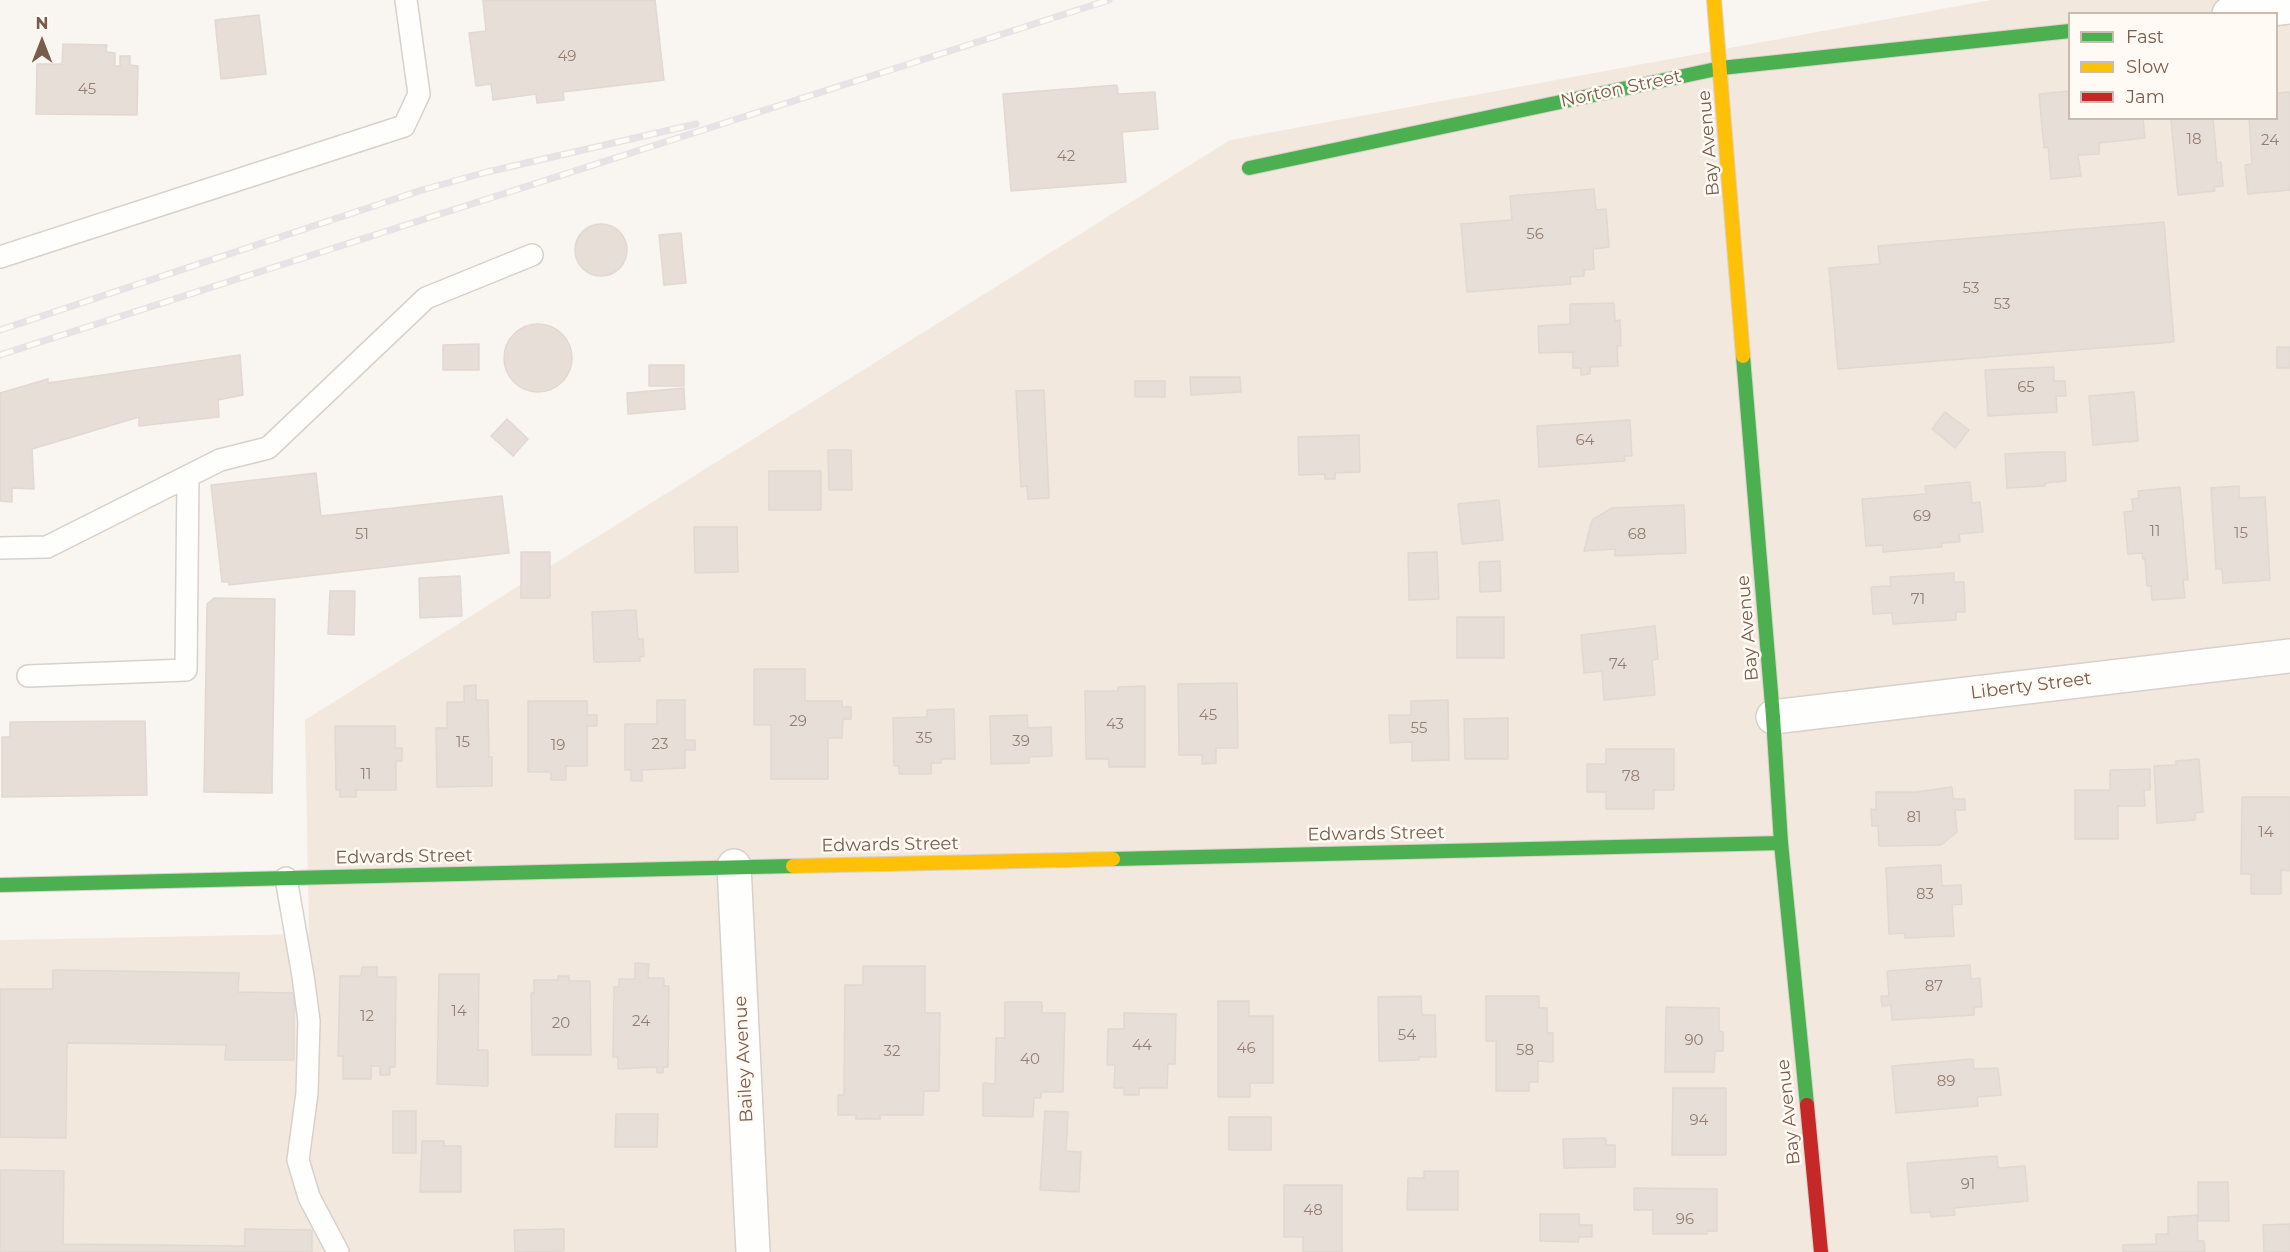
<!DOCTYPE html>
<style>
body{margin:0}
#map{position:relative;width:2290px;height:1252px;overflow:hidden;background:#f9f5f0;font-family:Montserrat,sans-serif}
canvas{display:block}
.legend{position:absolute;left:2068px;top:12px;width:210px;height:108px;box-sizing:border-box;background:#fffaf3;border:2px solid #cabbb1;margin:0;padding:8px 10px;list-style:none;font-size:18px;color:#7a5c4d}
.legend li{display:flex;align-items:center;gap:12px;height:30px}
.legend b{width:30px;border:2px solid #cabbb1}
.north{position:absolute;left:12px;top:12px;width:60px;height:60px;-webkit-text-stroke:4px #fffaf3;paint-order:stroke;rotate:0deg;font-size:16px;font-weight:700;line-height:24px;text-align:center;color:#7a5c4d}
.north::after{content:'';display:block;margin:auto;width:21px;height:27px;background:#7a5c4d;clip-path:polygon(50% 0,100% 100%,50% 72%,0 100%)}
</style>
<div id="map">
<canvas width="2290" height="1252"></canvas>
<ul class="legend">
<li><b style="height:8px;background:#4caf50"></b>Fast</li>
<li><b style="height:8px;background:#ffc107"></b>Slow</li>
<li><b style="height:8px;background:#c62828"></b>Jam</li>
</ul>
<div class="north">N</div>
</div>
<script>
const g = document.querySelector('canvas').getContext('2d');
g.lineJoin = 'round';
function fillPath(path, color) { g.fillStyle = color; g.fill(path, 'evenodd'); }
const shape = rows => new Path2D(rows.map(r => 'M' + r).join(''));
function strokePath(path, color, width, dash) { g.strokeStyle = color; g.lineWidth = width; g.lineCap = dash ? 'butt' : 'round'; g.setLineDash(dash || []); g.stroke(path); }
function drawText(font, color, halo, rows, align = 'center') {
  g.font = font + ' Montserrat,sans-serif'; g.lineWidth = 5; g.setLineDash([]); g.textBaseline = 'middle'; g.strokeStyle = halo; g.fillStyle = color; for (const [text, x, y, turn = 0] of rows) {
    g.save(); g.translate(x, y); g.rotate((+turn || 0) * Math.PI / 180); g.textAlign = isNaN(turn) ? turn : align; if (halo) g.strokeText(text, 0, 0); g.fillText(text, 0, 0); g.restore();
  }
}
fillPath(shape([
 [1991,0,2290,0,2290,1252,0,1252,0,940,309,934,305,720,1230,140],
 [2070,14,2276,14,2276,118,2070,118]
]), '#f2e8de');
const building = shape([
 [483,0,655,0,664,80,563,92,564,100,537,103,536,94,493,100,491,84,476,86,469,33,486,31,483,0],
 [259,15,266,74,221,79,215,20,259,15],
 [63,44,107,45,106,52,115,53,115,66,120,66,120,56,130,56,130,65,138,66,137,115,36,114,37,64,62,64,63,44],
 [1117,85,1118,94,1155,92,1158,129,1122,132,1126,182,1011,191,1003,94,1117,85],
 [2070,91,2070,118,2143,118,2145,138,2099,143,2099,154,2078,155,2081,176,2051,179,2048,147,2044,148,2039,94,2070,91],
 [2290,92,2290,190,2248,194,2245,165,2252,164,2249,118,2276,118,2276,93,2290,92],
 [2171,118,2213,118,2217,163,2221,162,2223,186,2214,187,2215,191,2178,195,2171,118],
 [1594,189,1596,210,1606,209,1609,247,1593,249,1594,269,1584,270,1584,276,1570,277,1571,284,1467,292,1461,224,1512,220,1510,196,1594,189],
 [2164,222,2174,342,1838,369,1829,268,1880,264,1878,246,2164,222],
 '575 250a26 26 0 1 1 52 0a26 26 0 1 1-52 0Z',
 [681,233,686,283,664,285,659,235,681,233],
 [1614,303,1615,321,1620,320,1621,346,1617,346,1618,366,1590,367,1590,374,1581,375,1581,368,1573,368,1573,352,1539,353,1538,326,1570,324,1570,304,1614,303],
 '504 358a34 34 0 1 1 68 0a34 34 0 1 1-68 0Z',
 [479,344,479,370,443,370,443,345,479,344],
 [2277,347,2290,347,2290,368,2277,368,2277,347],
 [240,355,243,395,218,400,219,417,139,426,139,417,32,449,34,489,12,488,12,502,0,501,0,393,48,379,48,383,240,355],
 [649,365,684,365,684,386,649,386,649,365],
 [2054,367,2054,381,2065,381,2066,396,2056,396,2057,412,1988,416,1985,370,2054,367],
 [1190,377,1240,377,1241,392,1191,395,1190,377],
 [1135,381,1165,381,1165,397,1135,397,1135,381],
 [684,388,685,409,628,414,627,393,684,388],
 [1044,390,1049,498,1028,499,1027,486,1021,487,1016,391,1044,390],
 [2134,392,2138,441,2093,445,2089,396,2134,392],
 [1945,412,1969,430,1955,448,1932,429,1945,412],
 [507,419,528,439,513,456,491,436,507,419],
 [1630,420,1632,456,1624,456,1625,461,1539,467,1537,426,1630,420],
 [1359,435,1360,472,1335,473,1335,479,1325,479,1325,474,1299,475,1298,437,1359,435],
 [828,450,851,450,852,490,829,490,828,450],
 [2044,452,2065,452,2066,481,2045,483,2045,486,2007,488,2005,454,2044,452],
 [769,471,821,471,821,510,769,510,769,471],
 [316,473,321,516,502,496,509,553,229,585,229,582,222,582,211,485,316,473],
 [1970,482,1972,503,1980,502,1983,532,1959,534,1960,542,1941,543,1942,547,1883,552,1883,545,1866,546,1862,499,1926,494,1925,486,1970,482],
 [2239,486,2239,498,2265,497,2270,580,2223,583,2222,569,2216,569,2211,488,2239,486],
 [2180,487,2188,580,2183,580,2185,598,2152,600,2151,586,2147,586,2145,559,2143,559,2142,553,2128,554,2124,512,2133,511,2132,499,2139,498,2138,491,2180,487],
 [1499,500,1503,540,1462,544,1458,504,1499,500],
 [1684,505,1686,553,1615,556,1615,549,1584,551,1592,520,1612,508,1684,505],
 [694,527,737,527,738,572,695,573,694,527],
 [521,552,550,552,550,598,521,598,521,552],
 [1437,552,1439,599,1409,600,1408,553,1437,552],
 [1500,561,1501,591,1480,592,1479,562,1500,561],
 [1954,573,1954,582,1964,582,1965,612,1956,612,1956,620,1893,624,1892,613,1873,614,1871,587,1891,586,1890,577,1954,573],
 [460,576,462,616,420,618,419,578,460,576],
 [330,591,355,591,354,635,328,634,330,591],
 [214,598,275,599,272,793,204,792,207,604,214,598],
 [636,610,638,639,643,639,644,656,640,657,640,661,594,662,592,612,636,610],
 [1457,617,1504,617,1504,658,1457,658,1457,617],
 [1655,626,1658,659,1652,660,1655,695,1604,700,1602,671,1584,673,1581,635,1655,626],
 [754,669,805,669,805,701,842,701,842,707,851,707,851,719,843,719,842,738,828,738,828,779,771,779,771,725,754,725,754,669],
 [1237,683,1238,748,1216,748,1216,763,1202,764,1202,755,1179,755,1178,684,1237,683],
 [476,685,476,700,488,700,489,757,492,757,492,786,437,787,436,728,447,728,447,702,464,702,464,686,476,685],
 [1145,686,1145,767,1109,767,1109,759,1086,759,1085,691,1118,691,1118,687,1145,686],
 [657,700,685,700,685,740,695,740,695,750,685,750,685,768,642,770,642,781,631,781,631,770,625,770,625,724,657,724,657,700],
 [1448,700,1449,760,1412,761,1412,742,1390,743,1389,715,1411,715,1411,701,1448,700],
 [528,701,587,701,587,715,597,715,597,726,587,726,587,766,566,766,566,780,551,780,551,772,528,772,528,701],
 [954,709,955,759,941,759,941,763,931,763,931,774,899,774,899,766,894,766,893,718,927,717,927,710,954,709],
 [1027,715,1028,728,1051,727,1052,756,1029,757,1029,763,991,764,990,716,1027,715],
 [1508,718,1508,759,1465,759,1464,719,1508,718],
 [145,721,147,795,2,797,2,737,10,737,10,722,145,721],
 [335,726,395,726,395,748,402,748,402,761,396,761,396,790,356,790,356,797,340,797,340,790,336,790,335,726],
 [1606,749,1674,749,1674,790,1654,790,1654,809,1606,809,1606,792,1587,792,1587,764,1606,764,1606,749],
 [2199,759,2203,812,2195,813,2195,820,2157,823,2154,766,2176,765,2176,761,2199,759],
 [2150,769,2150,790,2144,790,2145,806,2118,806,2118,839,2075,839,2075,790,2110,790,2110,770,2150,769],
 [1952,787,1953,799,1965,799,1965,810,1955,810,1957,832,1941,845,1879,846,1878,826,1872,826,1871,809,1876,810,1876,792,1916,792,1952,787],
 [2242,797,2290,797,2290,871,2281,870,2281,894,2251,894,2251,874,2241,874,2242,797],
 [1941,865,1942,886,1961,885,1962,904,1952,905,1954,936,1905,938,1905,933,1889,934,1886,868,1941,865],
 [635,963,649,964,648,978,664,978,664,986,669,986,668,1067,663,1067,663,1073,657,1073,657,1067,618,1069,618,1057,613,1057,614,987,619,987,619,979,635,979,635,963],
 [1970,965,1971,979,1980,978,1982,1007,1974,1007,1974,1015,1892,1020,1891,1005,1882,1006,1881,996,1889,996,1887,971,1970,965],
 [863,966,925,966,925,1013,940,1013,939,1091,924,1091,923,1115,880,1115,880,1119,856,1119,856,1115,838,1115,838,1095,844,1095,845,985,863,985,863,966],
 [362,967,377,967,377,977,396,977,395,1067,390,1067,390,1075,380,1075,380,1066,371,1066,371,1079,343,1079,343,1056,338,1056,340,976,361,976,362,967],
 [53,970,239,973,238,992,294,993,294,1060,225,1060,226,1045,67,1043,66,1138,0,1137,0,989,53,989,53,970],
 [439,974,479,974,478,1050,488,1050,488,1086,437,1084,439,974],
 [558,976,569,976,569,981,590,981,591,1055,532,1055,531,993,534,993,534,980,558,980,558,976],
 [1421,996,1422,1015,1435,1015,1436,1057,1419,1057,1419,1060,1379,1061,1378,997,1421,996],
 [1486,996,1539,996,1539,1008,1547,1008,1547,1033,1553,1033,1553,1062,1538,1061,1538,1082,1529,1082,1529,1091,1496,1091,1496,1041,1486,1041,1486,996],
 [1218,1001,1249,1001,1249,1016,1273,1016,1273,1083,1250,1083,1250,1097,1218,1097,1218,1001],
 [1005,1002,1042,1002,1042,1013,1065,1013,1063,1092,1041,1092,1041,1098,1034,1098,1033,1117,983,1116,983,1083,995,1084,996,1038,1005,1038,1005,1002],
 [1666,1007,1719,1008,1719,1031,1723,1032,1723,1051,1715,1051,1714,1072,1665,1072,1666,1007],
 [1124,1013,1176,1014,1175,1064,1168,1064,1167,1088,1139,1088,1139,1095,1124,1095,1124,1088,1114,1088,1115,1065,1107,1065,1108,1029,1124,1029,1124,1013],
 [1973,1059,1974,1069,1998,1068,2001,1095,1977,1097,1978,1106,1896,1113,1892,1066,1973,1059],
 [1673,1088,1726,1088,1726,1155,1672,1155,1673,1088],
 [393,1111,416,1111,416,1153,393,1153,393,1111],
 [1045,1111,1068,1112,1066,1151,1081,1152,1079,1192,1040,1190,1045,1111],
 [616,1114,658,1114,657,1147,615,1147,616,1114],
 [1229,1117,1271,1117,1271,1150,1229,1150,1229,1117],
 [1606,1138,1606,1145,1615,1145,1615,1167,1564,1168,1563,1139,1606,1138],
 [422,1141,444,1141,444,1146,461,1146,461,1192,420,1192,422,1141],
 [1997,1156,1998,1168,2025,1166,2028,1201,1954,1208,1955,1215,1931,1217,1930,1212,1911,1213,1907,1163,1997,1156],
 [0,1170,64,1171,63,1244,245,1246,245,1229,312,1230,312,1252,0,1252,0,1170],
 [1424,1171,1458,1171,1458,1210,1407,1210,1408,1178,1424,1178,1424,1171],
 [2198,1182,2228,1182,2229,1221,2198,1221,2198,1182],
 [1284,1185,1342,1185,1342,1252,1303,1252,1303,1237,1284,1237,1284,1185],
 [1634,1188,1717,1189,1717,1231,1707,1231,1707,1234,1653,1234,1653,1210,1634,1210,1634,1188],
 [1540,1214,1579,1214,1579,1225,1592,1225,1592,1237,1579,1237,1578,1242,1540,1241,1540,1214],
 [2197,1215,2198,1241,2204,1241,2205,1252,2123,1252,2123,1245,2156,1244,2156,1234,2168,1234,2168,1217,2197,1215],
 [2290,1224,2290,1252,2264,1252,2263,1225,2290,1224],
 [564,1229,564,1251,515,1252,514,1230,564,1229]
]);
fillPath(building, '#e6ded7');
strokePath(building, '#e2d8d2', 1.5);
const lane = shape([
 [0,257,404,126,419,94,406,0],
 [0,548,47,547,220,460,268,448,426,298,532,255],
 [28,676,186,670,188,476],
 [286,878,303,976,309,1021,307,1093,298,1160,309,1197,338,1252]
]);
const street = shape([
 [2229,14,2290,7],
 [1773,717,2290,656],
 [734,866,753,1252]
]);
const fast = shape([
 [1249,168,1721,68,2070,31],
 [1743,356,1773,717,1781,843,1807,1105],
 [1113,859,1781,843],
 [0,885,793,866]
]);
const slow = shape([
 [1714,0,1743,356],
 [793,866,1113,859]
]);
const jam = shape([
 [1807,1105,1821,1252]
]);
strokePath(lane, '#d7d1cb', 24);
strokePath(street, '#d7d1cb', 36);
strokePath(fast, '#d9d2cb', 16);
strokePath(slow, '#d9d2cb', 16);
strokePath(jam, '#d9d2cb', 16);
strokePath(lane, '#fefefd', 21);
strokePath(street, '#fefefd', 33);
strokePath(fast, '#4caf50', 14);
strokePath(slow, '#ffc107', 14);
strokePath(jam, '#c62828', 14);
const rail = shape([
 [0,330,422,190,487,172,696,124],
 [0,355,1109,0]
]);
strokePath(rail, '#e6e3e7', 7);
strokePath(rail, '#fffaf3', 4.5, [14]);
drawText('15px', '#977e72', null, [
 ["49",567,57],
 ["45",87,90],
 ["18",2194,140],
 ["24",2270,141],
 ["42",1066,157],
 ["56",1535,235],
 ["53",1971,289],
 ["53",2002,305],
 ["65",2026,388],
 ["64",1585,441],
 ["69",1922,517],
 ["11",2155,532],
 ["15",2241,534],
 ["51",362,535],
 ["68",1637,535],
 ["71",1918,600],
 ["74",1618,665],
 ["45",1208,716],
 ["29",798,722],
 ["43",1115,725],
 ["55",1419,729],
 ["35",924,739],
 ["39",1021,742],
 ["15",463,743],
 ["23",660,745],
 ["19",558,746],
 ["11",366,775],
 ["78",1631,777],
 ["81",1914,818],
 ["14",2266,833],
 ["83",1925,895],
 ["87",1934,987],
 ["14",459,1012],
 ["12",367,1017],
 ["24",641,1022],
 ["20",561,1024],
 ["54",1407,1036],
 ["90",1694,1041],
 ["44",1142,1046],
 ["46",1246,1049],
 ["58",1525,1051],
 ["32",892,1052],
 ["40",1030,1060],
 ["89",1946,1082],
 ["94",1699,1121],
 ["91",1968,1185],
 ["48",1313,1211],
 ["96",1685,1220]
]);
drawText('18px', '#7a5c4d', '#fffaf3', [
 ["Norton Street",1621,89,-12],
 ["Bay Avenue",1709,143,-95],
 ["Bay Avenue",1748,628,-95],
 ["Liberty Street",2031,686,-7],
 ["Edwards Street",1376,834,-1],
 ["Edwards Street",890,845,-1],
 ["Edwards Street",404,857,-1],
 ["Bailey Avenue",744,1059,-93],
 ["Bay Avenue",1789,1112,-96]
]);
</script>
